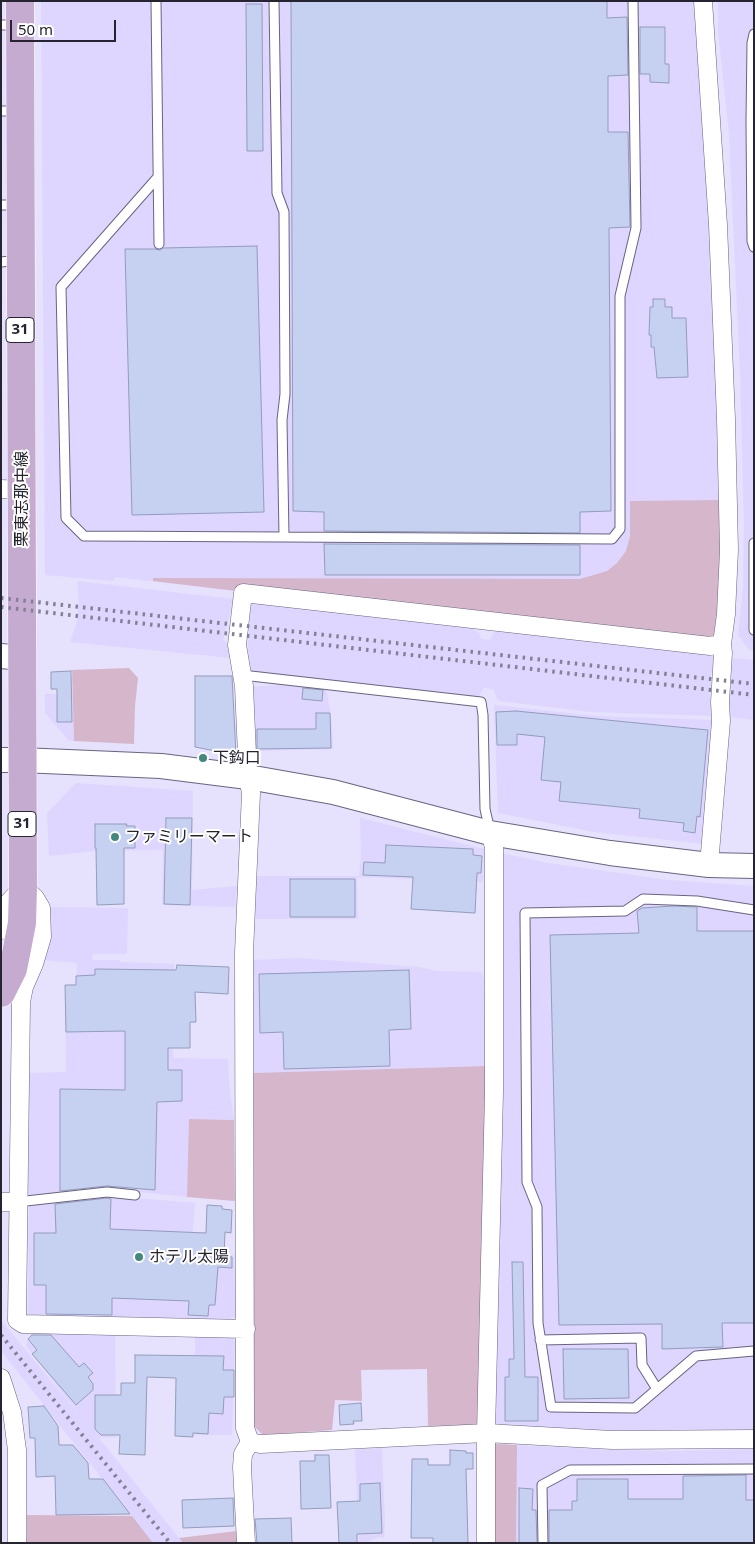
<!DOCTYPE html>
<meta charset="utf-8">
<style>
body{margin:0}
#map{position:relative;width:755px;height:1544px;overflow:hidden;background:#e6e1fc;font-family:"Noto Sans",sans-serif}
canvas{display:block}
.frame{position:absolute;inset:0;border:2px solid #262430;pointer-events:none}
.scale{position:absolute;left:10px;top:20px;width:106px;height:22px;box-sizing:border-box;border:2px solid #262430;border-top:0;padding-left:6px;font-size:15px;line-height:18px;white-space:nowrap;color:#262430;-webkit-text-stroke:4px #fff;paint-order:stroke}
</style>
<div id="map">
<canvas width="755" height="1544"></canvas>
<div class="frame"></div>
<div class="scale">50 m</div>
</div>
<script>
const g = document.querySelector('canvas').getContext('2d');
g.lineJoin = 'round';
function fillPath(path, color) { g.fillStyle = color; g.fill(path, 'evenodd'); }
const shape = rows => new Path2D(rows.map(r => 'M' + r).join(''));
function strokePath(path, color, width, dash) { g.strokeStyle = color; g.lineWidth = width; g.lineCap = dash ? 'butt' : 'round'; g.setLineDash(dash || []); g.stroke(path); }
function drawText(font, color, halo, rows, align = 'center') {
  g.font = font + ' "Noto Sans","Noto Sans JP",sans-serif'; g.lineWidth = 4; g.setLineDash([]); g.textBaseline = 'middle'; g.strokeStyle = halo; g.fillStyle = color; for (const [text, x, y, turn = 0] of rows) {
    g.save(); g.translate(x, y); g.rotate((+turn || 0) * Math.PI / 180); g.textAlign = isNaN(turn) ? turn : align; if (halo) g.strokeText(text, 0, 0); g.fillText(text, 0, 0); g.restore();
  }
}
fillPath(shape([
 [41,1,696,1,707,146,721,524,710,640,237,585,236,591,115,577,114,581,45,575],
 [718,1,754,1,754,651,749,650,738,635,743,587,744,520,740,373,729,135,718,31],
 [77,581,234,599,223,640,227,643,231,658,70,642,76,625,79,600],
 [248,601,471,627,479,633,481,639,490,640,493,633,498,630,716,656,711,673,710,698,713,716,591,712,500,701,497,698,493,689,484,688,479,696,474,697,252,671,249,669,247,657,250,620],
 [730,658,754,660,754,720,729,717,728,711,732,675],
 [292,684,326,687,332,723,333,749,253,751,250,687],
 [45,694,73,694,74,741,69,741,45,713],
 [494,705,597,716,712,720,705,844,594,832,498,813],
 [76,783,193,791,192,890,237,886,235,907,162,905,163,850,93,851,49,856,47,813],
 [360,818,484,849,483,882,360,877,357,878,358,919,254,919,256,876,359,876,361,858],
 [501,853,548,863,668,880,754,886,754,1430,591,1430,495,1426],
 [50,907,128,908,127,954,93,954,92,960,120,960,120,962,174,964,173,1058,228,1059,229,1083,234,1120,190,1119,187,1197,100,1188,28,1198,29,1073,66,1072,65,985,76,985,77,963,42,960],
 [299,958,419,967,437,971,481,972,484,979,486,1066,253,1073,253,960],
 [113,1196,195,1203,191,1253,234,1255,236,1316,224,1322,32,1317,28,1314,29,1204],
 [1,1320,80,1416,26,1346,28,1339,36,1332,115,1333,116,1438,103,1437,99,1438,183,1543,153,1543,1,1351],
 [195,1334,231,1337,235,1341,232,1435,195,1435],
 [494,1444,610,1450,670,1451,754,1449,754,1543,493,1543],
 [382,1448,385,1521,384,1538,379,1537,365,1543,359,1543,355,1450]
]), '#ded6ff');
fillPath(shape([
 [721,500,721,564,716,636,710,640,237,585,236,591,153,581,153,578,580,579,607,571,617,563,626,551,630,536,630,501],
 [129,668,138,678,135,706,134,744,74,741,72,670],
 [486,1066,478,1425,428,1426,427,1369,361,1370,362,1401,335,1400,332,1430,263,1435,254,1426,253,1073],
 [189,1119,234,1120,235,1201,187,1197],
 [494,1444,517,1445,516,1543,493,1543],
 [27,1515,132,1516,153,1543,27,1543],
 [237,1531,239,1543,183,1543,179,1538]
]), '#d6b6cb');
const building = shape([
 [291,1,607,1,607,18,627,17,628,75,608,76,608,132,628,132,630,227,609,228,611,511,580,512,580,533,324,531,324,512,293,511,291,1],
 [246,4,262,4,263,151,247,151,246,4],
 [640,27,665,27,665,64,669,64,669,83,650,82,650,74,640,74,640,27],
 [257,246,264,512,132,515,125,249,155,249,160,250,163,248,257,246],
 [653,299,665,299,665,307,672,307,672,318,686,318,688,377,657,378,654,347,651,347,651,335,649,335,650,307,653,307,653,299],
 [324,544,580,545,580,575,325,575,324,544],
 [71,671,72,722,57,722,57,689,51,689,51,672,71,671],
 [195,676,232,676,236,755,195,747,195,676],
 [303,688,323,690,322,701,302,699,303,688],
 [516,711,708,730,700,817,697,816,695,833,683,831,684,823,639,818,640,809,559,801,561,782,541,780,545,737,517,734,517,745,497,745,496,712,516,711],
 [316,713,330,713,331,748,257,749,257,729,316,729,316,713],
 [166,818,192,818,190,905,164,904,166,818],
 [95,824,127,824,126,826,135,826,135,848,124,848,124,904,97,905,96,848,95,848,95,824],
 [386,845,473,849,473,855,482,856,481,873,477,873,475,913,411,909,413,877,363,875,364,862,385,863,386,845],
 [290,879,355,879,355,917,290,917,290,879],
 [673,906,697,907,697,931,754,931,754,1323,722,1323,723,1347,662,1349,662,1324,559,1325,550,935,639,933,637,911,642,908,673,906],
 [177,965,229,967,228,994,195,992,196,1022,190,1022,190,1048,168,1048,168,1070,182,1070,182,1101,157,1102,155,1190,107,1186,60,1191,60,1089,125,1090,125,1031,66,1032,65,985,76,985,76,976,95,975,95,969,176,970,177,965],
 [409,970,411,1029,389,1030,390,1066,284,1069,283,1032,260,1033,259,974,409,970],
 [107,1198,111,1199,110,1229,206,1233,207,1205,222,1206,222,1209,232,1210,231,1233,225,1232,224,1256,232,1257,232,1268,218,1267,215,1305,209,1305,208,1316,188,1315,189,1301,112,1298,112,1315,46,1314,46,1285,34,1285,34,1233,56,1233,55,1204,107,1198],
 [512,1262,523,1262,525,1377,538,1377,538,1421,505,1421,505,1377,509,1377,509,1359,514,1359,512,1262],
 [32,1335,51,1335,79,1367,84,1363,93,1373,88,1377,93,1384,93,1390,76,1405,32,1354,37,1350,28,1339,32,1335],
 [563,1349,628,1349,629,1398,564,1399,563,1349],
 [135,1355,224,1356,223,1370,234,1370,234,1397,224,1397,223,1414,209,1413,208,1434,193,1433,193,1437,175,1436,176,1378,147,1377,145,1455,119,1454,120,1435,101,1435,95,1429,95,1395,121,1395,121,1383,135,1383,135,1355],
 [361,1403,362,1421,353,1421,354,1424,340,1425,339,1405,361,1403],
 [44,1406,58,1426,59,1445,73,1445,88,1463,89,1479,103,1479,130,1514,56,1515,55,1476,36,1477,35,1438,30,1438,28,1407,44,1406],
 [450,1450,466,1451,466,1453,473,1453,473,1469,466,1469,468,1543,433,1543,433,1538,411,1538,412,1459,428,1459,428,1465,450,1465,450,1450],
 [315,1455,329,1455,331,1508,301,1509,300,1461,315,1461,315,1455],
 [746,1475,746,1500,754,1500,754,1543,549,1543,549,1510,572,1510,572,1501,577,1501,577,1479,628,1479,628,1499,683,1499,683,1476,746,1475],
 [380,1483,382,1533,357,1534,357,1543,339,1543,337,1502,360,1501,360,1484,380,1483],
 [519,1488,533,1489,532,1510,536,1510,537,1543,519,1543,519,1488],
 [233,1498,234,1526,183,1528,182,1500,233,1498],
 [291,1518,292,1543,257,1543,255,1519,291,1518]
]);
fillPath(building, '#c6d0f0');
strokePath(building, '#939cbb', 1);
const lane = shape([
 [156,1,159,244],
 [1,25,17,25],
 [754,34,752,43,751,121,752,241,754,247],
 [1,111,18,111],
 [158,177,61,287,66,518,84,536,284,537,282,420,285,394,284,212,277,193,274,1],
 [1,205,17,205],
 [1,262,19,260],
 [284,537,612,539,620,529,620,296,636,228,633,1],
 [754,543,754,630],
 [242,675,481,702,483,715,485,809,490,831],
 [754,910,697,901,643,899,625,911,525,913,527,1182,537,1207,538,1323,551,1407,635,1408,696,1356,754,1351],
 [17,1202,107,1192,135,1195],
 [540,1340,641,1338,642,1365,657,1389],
 [543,1543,542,1485,570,1470,754,1469]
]);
const street = shape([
 [703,1,718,225,726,419,729,550,726,614,722,644,723,653,720,702,721,721,709,865],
 [1,489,22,490],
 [722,644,710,646,243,593,237,645,244,686,248,777,251,793,244,953,245,1428,250,1442,260,1444,486,1433,612,1440,754,1439],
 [1,930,4,907,23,887,35,898,41,908,42,937,34,964,24,987,21,1002,17,1320,23,1324,246,1329],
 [1,1202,17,1202],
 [1,1378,12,1412,17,1450,17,1543],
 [246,1543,242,1467,243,1454,250,1442],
 [486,1543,486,1433,494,1092,494,847,490,833]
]);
const secondary = shape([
 [1,656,22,658],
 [1,760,21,760,161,766,248,777,333,792,490,833,610,853,709,865,754,866]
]);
const primary = shape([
 [1,993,13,969,22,923,23,887,20,1]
]);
strokePath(lane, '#6a6381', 11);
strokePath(street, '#6a6381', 19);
strokePath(secondary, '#6a6381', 26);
strokePath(primary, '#fff', 29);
strokePath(lane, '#fff', 9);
strokePath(street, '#fff', 18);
strokePath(secondary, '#fff', 24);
strokePath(primary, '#c6abd0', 28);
strokePath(shape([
 [1,598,754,684],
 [1,607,754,695],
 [1,1335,170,1543]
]), '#848194', 4, [2.5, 5]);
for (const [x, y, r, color] of [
 [203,758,5,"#43887e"],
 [115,837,5,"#43887e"],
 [139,1257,5,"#43887e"]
]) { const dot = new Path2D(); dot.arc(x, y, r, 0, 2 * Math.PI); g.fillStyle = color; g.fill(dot); strokePath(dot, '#fff', 2); }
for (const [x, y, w] of [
 [20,330,28],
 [22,824,28]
]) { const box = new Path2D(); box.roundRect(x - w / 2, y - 12.5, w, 25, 4); g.fillStyle = '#fff'; g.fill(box); strokePath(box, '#262430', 1); }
drawText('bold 15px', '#262430', null, [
 ["31",20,330],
 ["31",22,824]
]);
drawText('16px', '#262430', '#fff', [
 ["栗東志那中線",22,499,-90]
]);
drawText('16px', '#262430', '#fff', [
 ["下鈎口",213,758],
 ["ファミリーマート",125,837],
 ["ホテル太陽",149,1257]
], 'left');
</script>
